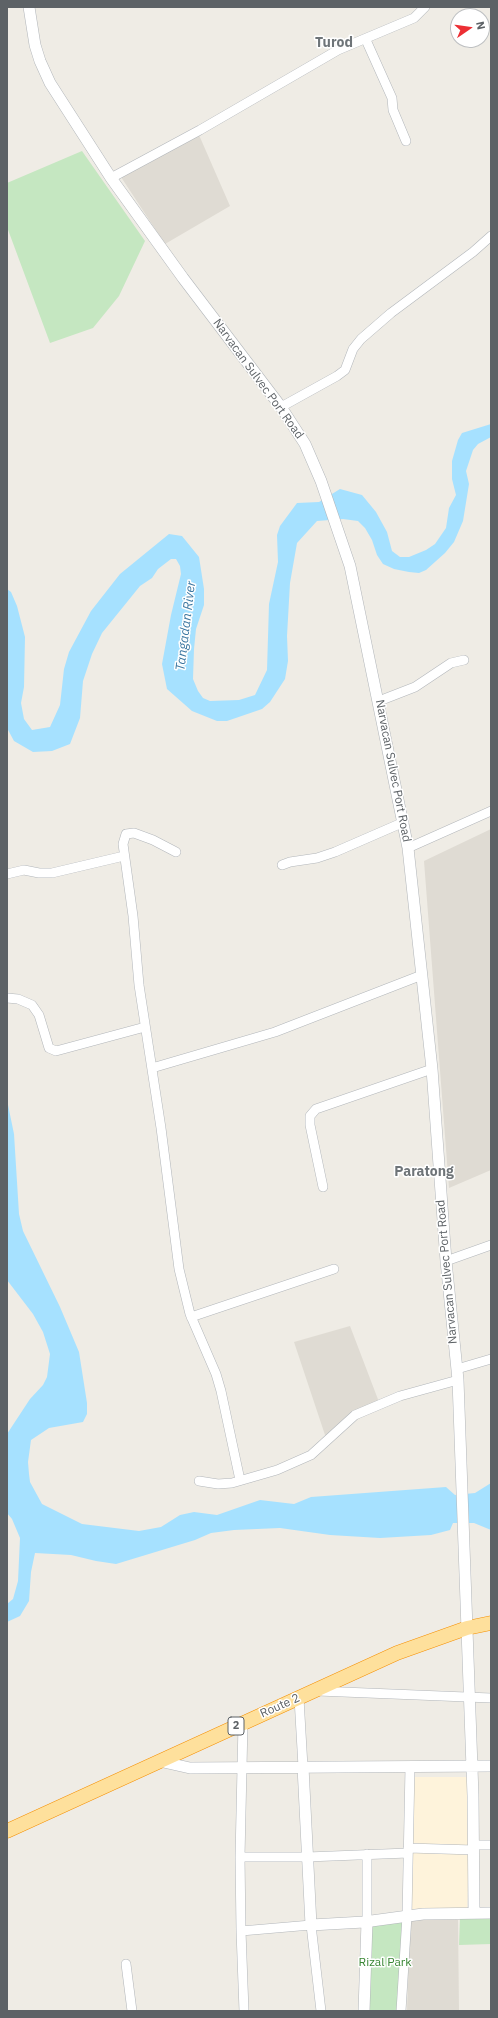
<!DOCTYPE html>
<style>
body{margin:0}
#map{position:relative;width:498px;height:2018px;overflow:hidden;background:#efece5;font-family:"IBM Plex Sans",sans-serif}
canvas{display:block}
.frame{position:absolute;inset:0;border:8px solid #5d6266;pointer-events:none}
.north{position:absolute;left:450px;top:8px;width:40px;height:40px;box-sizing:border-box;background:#fff;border:1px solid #bec0c2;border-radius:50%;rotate:77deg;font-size:11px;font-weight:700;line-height:16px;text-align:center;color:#5d6266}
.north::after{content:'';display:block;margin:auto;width:14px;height:18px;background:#ec2f34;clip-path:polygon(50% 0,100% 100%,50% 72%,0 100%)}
</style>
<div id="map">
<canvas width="498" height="2018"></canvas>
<div class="frame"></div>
<div class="north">N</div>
</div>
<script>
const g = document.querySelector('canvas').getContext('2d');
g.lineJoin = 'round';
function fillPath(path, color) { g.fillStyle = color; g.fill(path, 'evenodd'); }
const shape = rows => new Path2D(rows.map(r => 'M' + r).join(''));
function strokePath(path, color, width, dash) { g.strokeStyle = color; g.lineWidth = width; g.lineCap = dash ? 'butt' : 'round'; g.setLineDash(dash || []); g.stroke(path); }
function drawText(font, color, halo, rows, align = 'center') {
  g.font = font + ' "IBM Plex Sans",sans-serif'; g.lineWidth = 3; g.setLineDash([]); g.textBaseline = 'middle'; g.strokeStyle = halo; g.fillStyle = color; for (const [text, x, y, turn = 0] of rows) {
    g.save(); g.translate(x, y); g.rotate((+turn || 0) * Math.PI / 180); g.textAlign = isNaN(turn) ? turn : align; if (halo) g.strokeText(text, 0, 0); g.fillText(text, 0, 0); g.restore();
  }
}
fillPath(shape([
 [412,1777,471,1777,467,1912,410,1912]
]), '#fef3db');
fillPath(shape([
 [199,135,230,206,165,244,121,177],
 [491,829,491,1170,449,1188,424,861],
 [350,1326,379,1402,361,1410,336,1426,326,1438,294,1342],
 [410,1920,458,1920,459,2011,407,2011]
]), '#dfdbd3');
fillPath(shape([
 [82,151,145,241,119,296,93,328,50,343,7,227,7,183],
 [491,1917,491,1944,459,1945,460,1918],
 [404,1919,399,2008,395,2011,367,2011,369,1923]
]), '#c5e7c1');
fillPath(shape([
 [491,424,491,437,478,444,473,450,466,471,469,484,463,521,454,542,445,553,426,570,419,573,409,572,394,569,383,564,377,555,372,540,365,528,358,521,343,519,317,521,297,543,290,583,287,636,288,661,285,679,270,702,262,709,227,721,217,721,192,711,167,689,162,664,171,615,181,574,180,566,176,559,171,559,158,569,152,578,140,586,102,633,92,654,83,681,80,718,70,744,52,751,33,752,14,741,7,728,7,589,11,592,17,606,25,637,24,687,21,703,24,719,32,730,50,727,60,705,64,669,69,652,91,611,120,574,169,534,182,536,199,557,204,589,204,605,196,629,194,649,193,679,198,691,203,698,210,701,239,700,255,695,267,670,269,604,278,562,277,535,280,526,297,503,319,502,340,489,362,495,376,512,387,532,392,551,400,557,409,557,426,550,435,544,446,528,449,508,456,495,452,479,452,461,458,440,462,433],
 [7,1100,14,1134,19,1214,23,1231,60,1307,79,1352,87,1403,87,1414,83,1422,49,1428,31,1440,28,1462,29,1474,30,1482,42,1504,82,1524,139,1531,161,1527,180,1515,194,1512,217,1515,260,1500,294,1504,311,1497,446,1487,455,1495,475,1493,491,1483,491,1530,474,1523,453,1523,450,1530,431,1535,380,1538,330,1535,280,1528,234,1530,211,1533,195,1540,116,1564,96,1561,71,1555,35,1553,31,1572,29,1601,20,1616,7,1622,7,1604,13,1599,18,1581,20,1538,12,1519,7,1513,7,1434,30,1399,43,1385,47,1377,50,1354,43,1332,33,1314,7,1280]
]), '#a6e1ff');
const minor = shape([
 [366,40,392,98,393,110,406,141],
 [111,178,200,130,338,50,414,18,425,7],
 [281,407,337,376,345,370,353,349,361,339,391,313,473,252,491,236],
 [379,701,415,687,451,663,464,660],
 [408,848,491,811],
 [176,852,153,840,134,833,126,834,123,844,133,916,139,985,161,1128,179,1269,190,1314,216,1374,221,1391,240,1480],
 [282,865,290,862,317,858,335,852,404,822],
 [7,874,24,870,39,873,52,873,124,856],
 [7,998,18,999,32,1005,39,1015,49,1048,56,1051,145,1027],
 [152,1068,275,1032,422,975],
 [323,1187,310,1125,310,1116,316,1109,432,1069],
 [446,1261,491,1245],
 [191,1317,334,1269],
 [457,1369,491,1359],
 [199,1481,218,1484,232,1483,277,1470,311,1455,355,1415,400,1396,458,1380],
 [318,1691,491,1698],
 [299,1698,303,1767],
 [474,1845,491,1845],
 [408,1848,474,1850],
 [367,1854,367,1922],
 [240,1857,243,1723],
 [241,1931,244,2011],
 [126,1964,132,2011],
 [321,2011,311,1925,241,1931,240,1857,307,1857,408,1853],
 [401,2011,407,1916,410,1767]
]);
const tertiary = shape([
 [29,7,35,45,40,61,50,83,111,178,183,278,281,407,305,444,321,481,350,566,408,848,432,1069,446,1261,458,1380,473,1796,474,1913],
 [159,1761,190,1768,491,1766],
 [303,1767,311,1925,364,1922,423,1914,491,1913],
 [364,2011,367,1922]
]);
const trunk = shape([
 [7,1831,397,1653,467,1628,491,1623]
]);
strokePath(minor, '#b2b6ba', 10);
strokePath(tertiary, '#b2b6ba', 12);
strokePath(trunk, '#f58f00', 15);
strokePath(minor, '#fff', 9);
strokePath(tertiary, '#fff', 11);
strokePath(trunk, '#fee09c', 14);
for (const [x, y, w] of [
 [236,1726,16]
]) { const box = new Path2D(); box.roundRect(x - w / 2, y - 9, w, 18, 3); g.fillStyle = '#fff'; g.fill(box); strokePath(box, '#5d6266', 1); }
drawText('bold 11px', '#5d6266', null, [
 ["2",236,1726]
]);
drawText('12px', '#5d6266', '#fff', [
 ["Narvacan Sulvec Port Road",258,379,54],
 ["Narvacan Sulvec Port Road",393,771,79],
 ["Narvacan Sulvec Port Road",447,1272,-95],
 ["Route 2",280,1706,-24]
]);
drawText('12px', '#398634', '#fff', [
 ["Rizal Park",385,1963]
]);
drawText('italic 13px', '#3b77a1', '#fff', [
 ["Tangadan River",186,626,-83]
]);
drawText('bold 14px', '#6e7478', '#fff', [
 ["Turod",334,43],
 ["Paratong",424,1172]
]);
</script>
